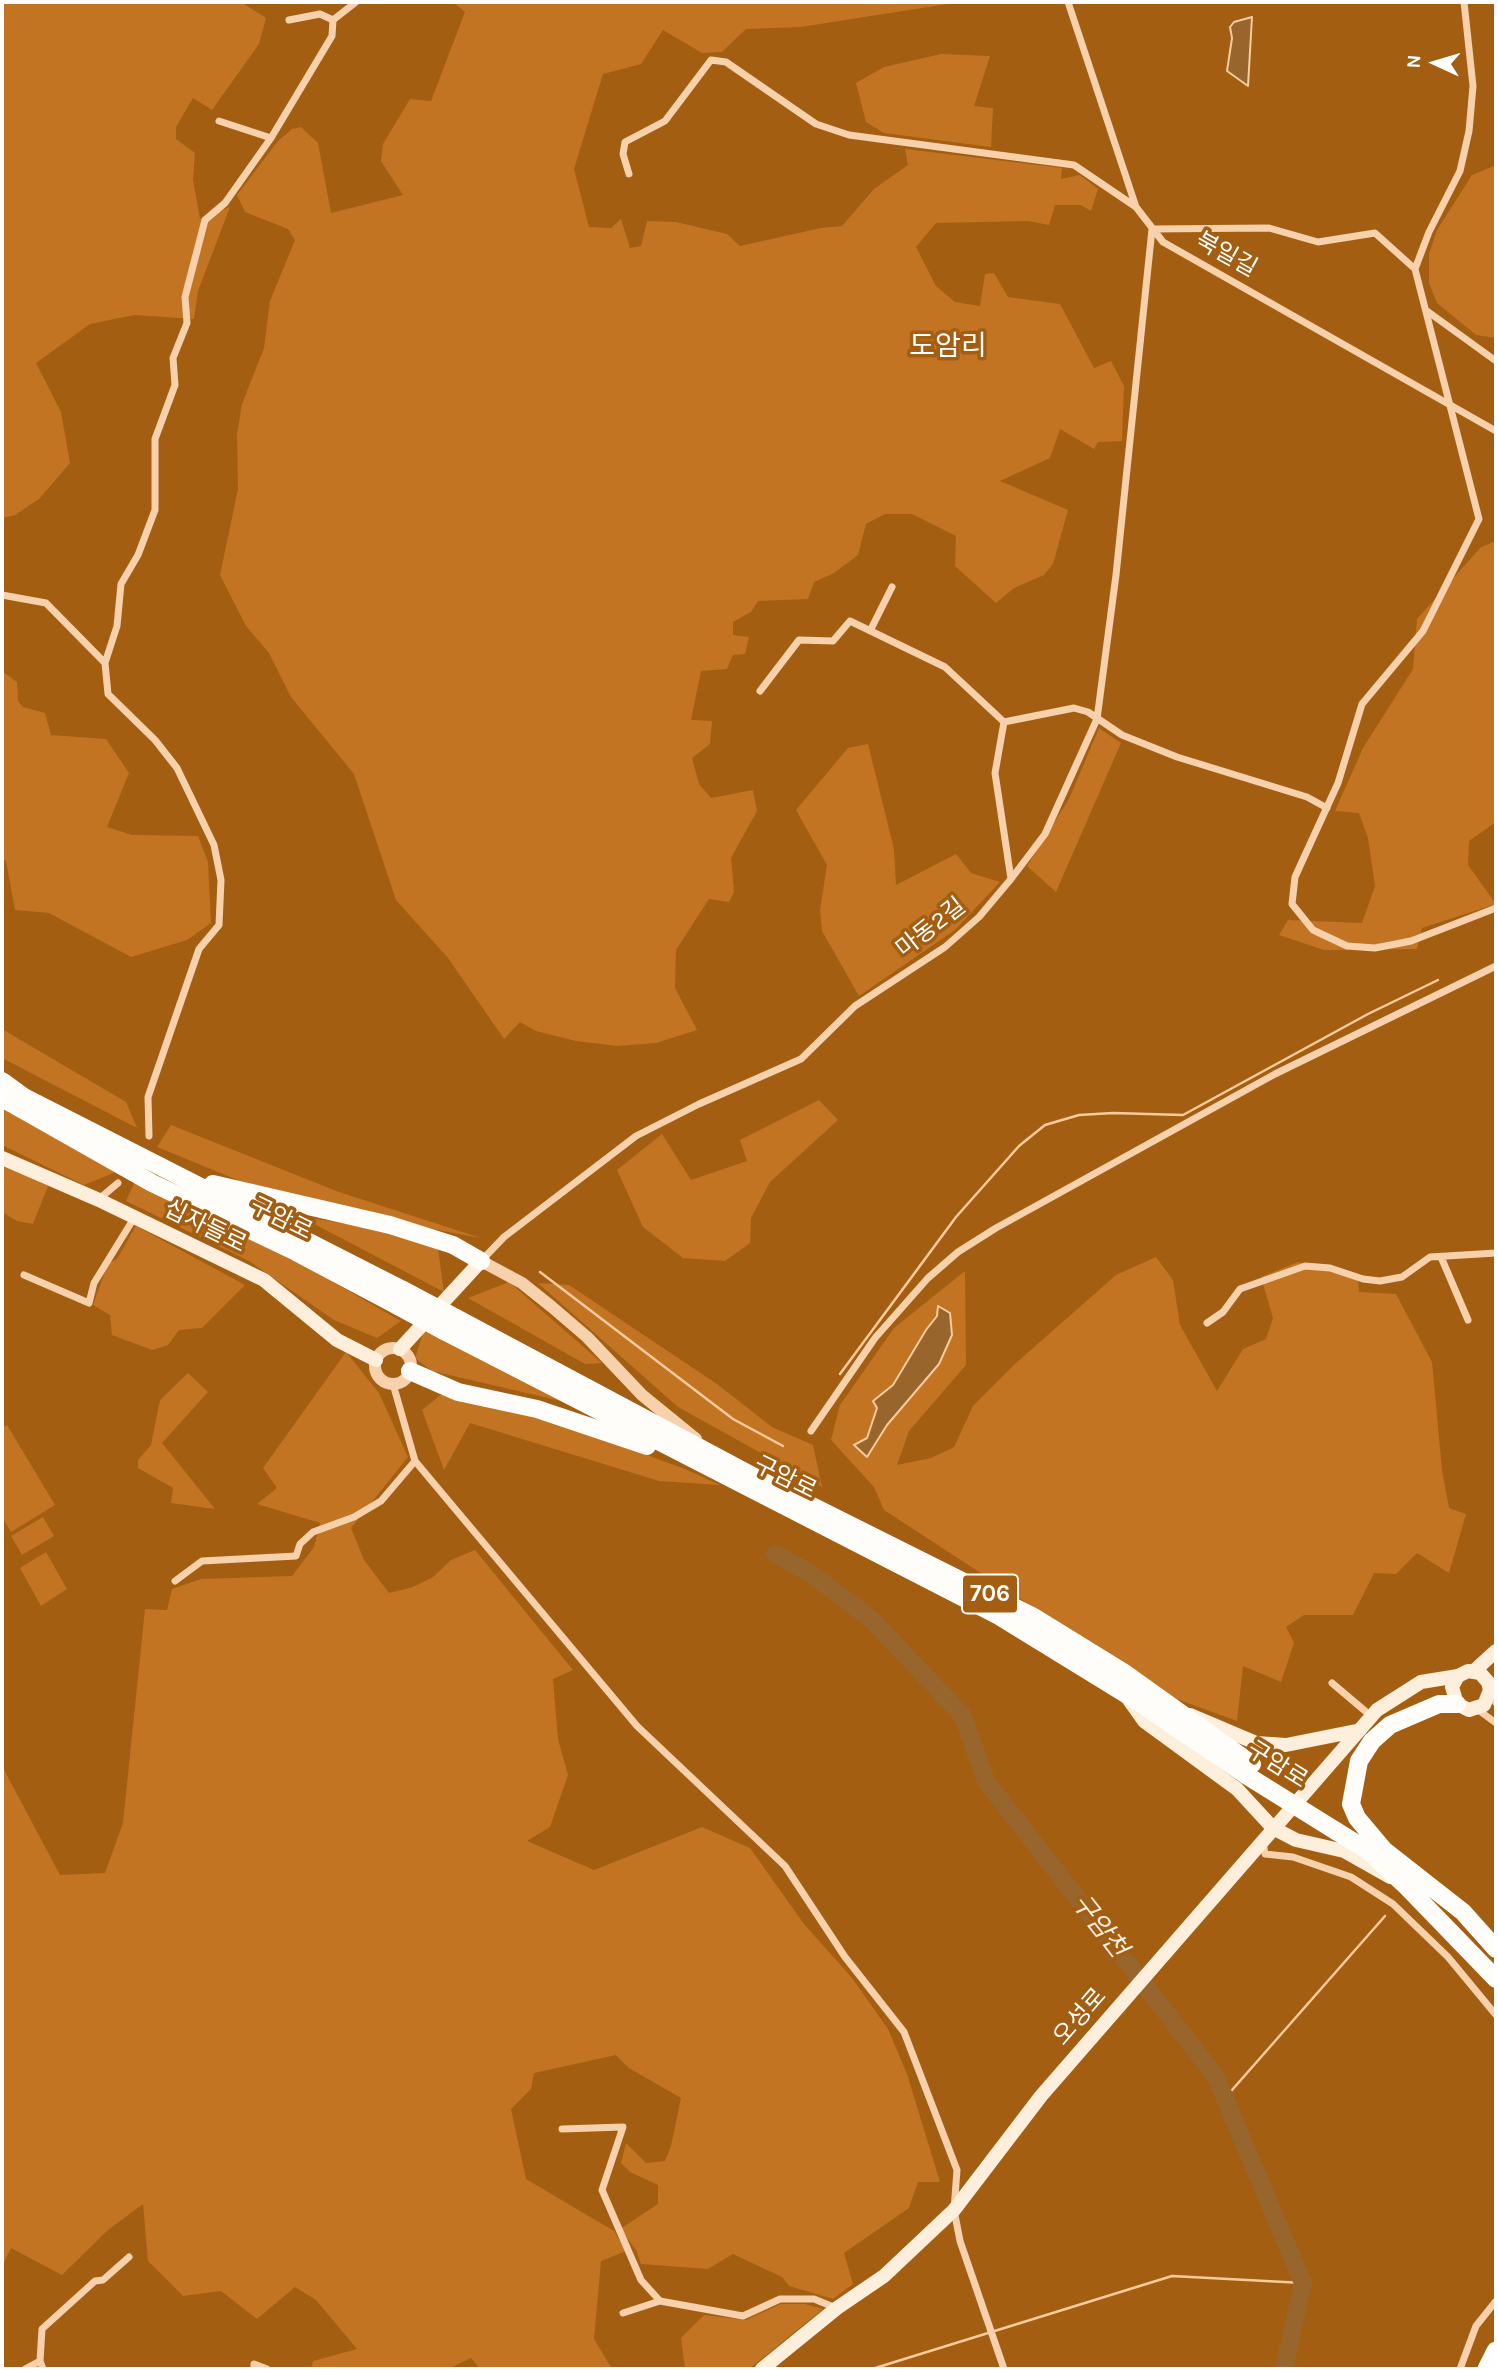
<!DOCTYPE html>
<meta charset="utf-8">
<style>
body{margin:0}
#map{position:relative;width:1498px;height:2371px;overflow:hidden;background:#a35e11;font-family:Karla,sans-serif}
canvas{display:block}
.frame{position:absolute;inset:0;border:4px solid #fff;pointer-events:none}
.north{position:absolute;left:1400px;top:28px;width:70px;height:70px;-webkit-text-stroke:5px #a35e11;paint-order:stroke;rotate:274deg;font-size:19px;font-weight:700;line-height:28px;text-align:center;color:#fff}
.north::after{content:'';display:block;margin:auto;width:24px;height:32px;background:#fff;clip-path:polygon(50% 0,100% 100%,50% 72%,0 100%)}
</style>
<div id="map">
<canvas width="1498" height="2371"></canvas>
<div class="frame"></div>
<div class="north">N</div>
</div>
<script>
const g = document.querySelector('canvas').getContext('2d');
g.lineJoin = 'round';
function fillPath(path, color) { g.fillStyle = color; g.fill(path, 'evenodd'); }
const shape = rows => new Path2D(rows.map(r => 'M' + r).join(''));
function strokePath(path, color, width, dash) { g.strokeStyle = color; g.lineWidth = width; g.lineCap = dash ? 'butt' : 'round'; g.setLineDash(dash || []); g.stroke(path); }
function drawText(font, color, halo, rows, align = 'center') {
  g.font = font + ' Karla,"Noto Sans KR",sans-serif'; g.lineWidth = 7; g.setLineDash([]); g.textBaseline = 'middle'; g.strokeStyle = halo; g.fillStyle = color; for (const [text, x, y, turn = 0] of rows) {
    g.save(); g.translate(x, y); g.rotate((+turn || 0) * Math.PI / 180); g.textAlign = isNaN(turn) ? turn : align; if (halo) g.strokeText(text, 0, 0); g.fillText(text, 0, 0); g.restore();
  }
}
fillPath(shape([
 [2,2,241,2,266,18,259,44,212,110,193,98,176,127,176,139,195,153,193,180,200,219,230,207,198,291,194,319,134,315,90,324,36,363,61,412,70,463,39,499,15,515,2,518],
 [453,2,960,2,801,27,746,29,722,52,702,53,663,30,641,64,603,74,574,169,589,227,611,228,621,219,630,248,641,246,647,221,676,222,727,234,740,246,821,228,842,226,874,189,908,165,905,149,1062,168,1061,179,1080,175,1098,189,1091,211,1081,205,1055,205,1049,225,1028,221,936,223,916,247,936,286,955,302,980,306,985,274,994,273,1008,297,1060,304,1094,368,1111,361,1124,386,1122,441,1098,442,1094,449,1060,429,1050,458,1000,481,1068,510,1053,564,1044,575,1014,588,996,603,955,566,956,536,912,514,885,514,866,524,858,555,834,573,814,582,808,599,758,601,751,612,733,622,733,635,749,637,745,654,733,655,727,669,701,671,691,720,712,721,710,744,692,758,699,784,711,798,753,790,757,811,731,858,734,892,729,902,709,899,676,950,675,988,697,1030,656,1043,617,1046,576,1041,536,1031,520,1022,504,1039,448,958,396,900,354,774,291,697,269,653,246,626,220,575,238,489,237,435,242,404,264,348,270,301,295,240,288,229,245,212,237,195,278,141,292,129,301,127,318,143,331,213,403,195,381,161,383,144,410,99,431,101,465,12],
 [941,54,990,56,974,106,993,108,991,147,884,133,866,122,856,83,884,67],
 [1496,165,1496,338,1476,335,1437,303,1429,283,1429,254,1437,230,1472,175],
 [1496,541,1496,822,1469,841,1468,865,1496,904,1422,928,1417,949,1324,950,1279,935,1288,920,1362,923,1375,886,1368,838,1359,813,1335,811,1363,748,1413,669,1417,619,1481,547],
 [2,671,17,682,18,701,23,707,45,713,51,735,106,739,129,773,107,827,132,835,198,836,208,862,211,923,187,940,131,957,49,913,15,910,6,861,2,859],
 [1099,728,1121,743,1056,892,1027,866,1069,799],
 [868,744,894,849,896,885,956,854,971,873,1000,882,955,930,859,996,822,931,820,910,827,865,796,810,848,748],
 [2,1029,126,1102,137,1128,2,1058],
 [819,1100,838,1120,770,1182,751,1218,750,1243,725,1261,683,1258,643,1227,617,1170,662,1134,691,1180,747,1161,740,1140],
 [2,1103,116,1172,84,1185,2,1145],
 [171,1125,339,1192,481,1238,432,1229,245,1183,157,1147],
 [2,1164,48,1186,33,1224,17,1221,2,1212],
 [135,1181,319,1274,401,1321,377,1338,334,1320,249,1261,126,1201],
 [299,1216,391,1231,438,1249,444,1292],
 [136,1226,245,1285,202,1328,179,1330,168,1345,152,1350,112,1335,110,1315,93,1305,108,1263,117,1259],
 [1156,1257,1173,1280,1180,1325,1217,1391,1243,1349,1266,1339,1273,1318,1261,1277,1298,1262,1358,1279,1359,1292,1396,1294,1432,1362,1442,1470,1449,1508,1466,1514,1449,1573,1417,1553,1396,1574,1374,1573,1353,1615,1304,1615,1286,1627,1294,1643,1281,1682,1243,1666,1237,1721,1171,1697,884,1510,874,1487,831,1440,840,1405,894,1328,965,1271,966,1365,909,1431,897,1465,931,1458,954,1447,973,1406,1016,1363,1116,1275],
 [509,1282,602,1363,585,1364,468,1298],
 [538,1283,569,1285,717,1384,772,1427,813,1445,822,1487,678,1407],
 [424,1330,574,1404,432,1371,415,1358],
 [346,1352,379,1393,408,1457,351,1528,364,1560,389,1593,413,1587,433,1577,451,1560,475,1550,573,1670,553,1679,558,1739,568,1775,550,1827,527,1841,594,1870,702,1827,750,1848,804,1924,852,1978,888,2029,907,2074,940,2182,918,2182,909,2208,844,2253,853,2284,833,2299,789,2286,782,2277,733,2254,708,2269,641,2264,636,2250,620,2229,658,2204,658,2185,630,2172,621,2163,626,2143,646,2163,665,2161,671,2146,681,2098,629,2068,616,2055,534,2073,531,2089,511,2109,526,2179,614,2231,626,2251,601,2261,594,2339,612,2369,480,2369,471,2358,448,2369,311,2369,313,2361,357,2349,316,2300,295,2287,257,2319,221,2291,183,2296,148,2261,143,2204,108,2230,62,2275,11,2248,2,2266,2,1766,60,1875,105,1873,123,1823,145,1609,167,1610,172,1589,201,1579,292,1576,314,1547,320,1523,257,1504,277,1488,263,1468],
 [188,1373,208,1392,162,1443,215,1509,171,1503,173,1488,138,1468,138,1460,151,1445,160,1400],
 [443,1393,543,1417,685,1469,720,1485,659,1481,470,1423,444,1470,422,1410],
 [7,1425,55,1505,11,1532,2,1517,2,1428],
 [43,1517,54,1536,22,1555,11,1536],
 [46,1552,67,1589,41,1606,20,1568],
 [781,2304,805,2304,823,2309,749,2369,685,2369,681,2338,704,2315,746,2320]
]), '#c27423');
const water = shape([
 [1252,17,1248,86,1227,71,1232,38,1230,27,1234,22,1252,17],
 [938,1306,950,1313,952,1335,939,1364,887,1425,867,1457,854,1445,867,1438,877,1408,873,1401,893,1385,926,1330,937,1316,938,1306]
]);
fillPath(water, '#98662d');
strokePath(water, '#f9cb9d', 2);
strokePath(shape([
 [540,1272,733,1419,783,1446],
 [840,1374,956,1217,1019,1146,1045,1125,1079,1115,1113,1113,1183,1115,1368,1014,1438,980],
 [1225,2098,1385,1916],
 [872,2369,1172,2276,1303,2283]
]), '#f9cb9d', 2.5);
strokePath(shape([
 [775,1554,810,1573,870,1618,963,1716,986,1781,1216,2077,1303,2283,1284,2369]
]), '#98662d', 18);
strokePath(shape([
 [1068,2,1136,207,1163,242,1496,431],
 [1464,2,1473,86,1469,131,1460,171,1429,232,1415,269,1479,519,1423,631,1362,704,1338,783,1295,877,1292,904,1313,930,1347,946,1375,948,1411,941,1496,908],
 [289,20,320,14,333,20],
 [219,121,271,138],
 [629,174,623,154,625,142,665,121,711,60,726,62,816,124,849,135,1074,165,1136,207],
 [1427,311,1496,361],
 [2,595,46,603,105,663,108,694,155,740,177,768,214,845,221,880,219,925,199,949,148,1097,149,1136],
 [871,629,892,587],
 [105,663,117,626,121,584,138,555,155,510,155,439,175,385,173,358,187,323,185,297,205,220,225,203,271,138,332,36,333,20,356,2],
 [1004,722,1074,708,1088,712,1122,735,1177,757,1307,797,1327,808],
 [1011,879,1045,834,1097,719,1116,575,1152,229,1269,228,1318,242,1375,233,1415,269],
 [99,1199,118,1183],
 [1441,1257,1468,1320],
 [482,1260,504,1237,636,1136,699,1104,801,1059,855,1006,945,947,979,917,1011,879,995,773,1004,722,945,667,850,621,833,641,799,640,760,691],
 [24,1275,89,1303,94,1283,134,1218],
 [1207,1323,1223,1312,1240,1289,1305,1266,1330,1268,1363,1279,1380,1281,1402,1277,1430,1257,1496,1253],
 [393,1384,415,1461,637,1726,785,1866,845,1957,904,2032,957,2170,954,2210,960,2241,1004,2369],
 [811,1431,875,1338,928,1278,958,1252,996,1228,1275,1074,1496,966],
 [175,1581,202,1561,296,1556,300,1544,313,1532,354,1517,381,1501,415,1461],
 [1332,1683,1371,1716],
 [1490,1691,1496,1703],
 [1477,1709,1496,1723],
 [1263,1842,1265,1854,1293,1857,1351,1877,1393,1904,1448,1957,1496,2015],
 [562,2129,623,2127,602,2190,641,2280,660,2301],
 [623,2313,660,2301,743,2316,780,2299,814,2299,836,2308],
 [40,2361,42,2329,95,2281,103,2280,129,2257],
 [25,2369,40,2361,43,2369],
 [254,2369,254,2364,267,2369],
 [1460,2369,1476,2326,1496,2301]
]), '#f6d1ab', 7);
strokePath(shape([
 [481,1261,522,1283,552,1307,587,1337,642,1395,696,1439],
 '375 1366a18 18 0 1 1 36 0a18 18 0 1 1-36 0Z'
]), '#f6d1ab', 12);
strokePath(shape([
 [2,1158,99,1200,264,1280,337,1340,376,1360],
 [400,1349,481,1261],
 [1474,1671,1496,1651],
 [1127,1697,1144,1721,1237,1789,1273,1828,1296,1840,1344,1851,1390,1877],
 [1190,1715,1256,1743,1286,1745,1356,1731],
 [762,2369,837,2308,884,2276,954,2210,1041,2096,1377,1710,1421,1682,1458,1676,1468,1671,1480,1673,1488,1682,1490,1690,1484,1705,1469,1710,1457,1704,1452,1687,1458,1676]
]), '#feeedc', 14);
strokePath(shape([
 [2,1081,24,1097,403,1290],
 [2,1098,152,1183,296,1252,398,1306],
 [213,1184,390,1225,453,1245,481,1261],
 [456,1318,758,1479,1032,1616,1126,1674,1252,1764],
 [444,1331,999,1616,1134,1699,1246,1775],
 [410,1371,458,1392,537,1409,647,1446],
 [1336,1831,1367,1850,1407,1887,1496,1979],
 [1375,1843,1463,1912,1496,1949],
 [1384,1850,1357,1818,1351,1804,1359,1761,1372,1741,1390,1725,1439,1704,1457,1704]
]), '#fffdfa', 18);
strokePath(shape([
 [1487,2369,1496,2351]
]), '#fffefc', 19);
strokePath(shape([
 [403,1290,456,1318],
 [398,1306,444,1331],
 [1246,1775,1336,1831]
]), '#fffdfa', 18);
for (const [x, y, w] of [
 [990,1594,56]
]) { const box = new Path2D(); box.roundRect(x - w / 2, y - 19.5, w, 39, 5); g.fillStyle = '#a35e11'; g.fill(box); strokePath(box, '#fff', 2); }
drawText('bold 23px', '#fff', null, [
 ["706",990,1594]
]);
drawText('24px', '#fff', '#a35e11', [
 ["북일길",1226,255,29],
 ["마동2길",931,928,-38],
 ["구암로",281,1219,26],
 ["십자들로",205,1227,26],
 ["구암로",785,1478,26],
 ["구암로",1277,1765,32],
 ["오성로",1080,2017,-49]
]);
drawText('italic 26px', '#fef0e3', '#a35e11', [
 ["구암천",1099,1926,52]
]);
drawText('28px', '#fff', '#a35e11', [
 ["도암리",948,347]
]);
</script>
